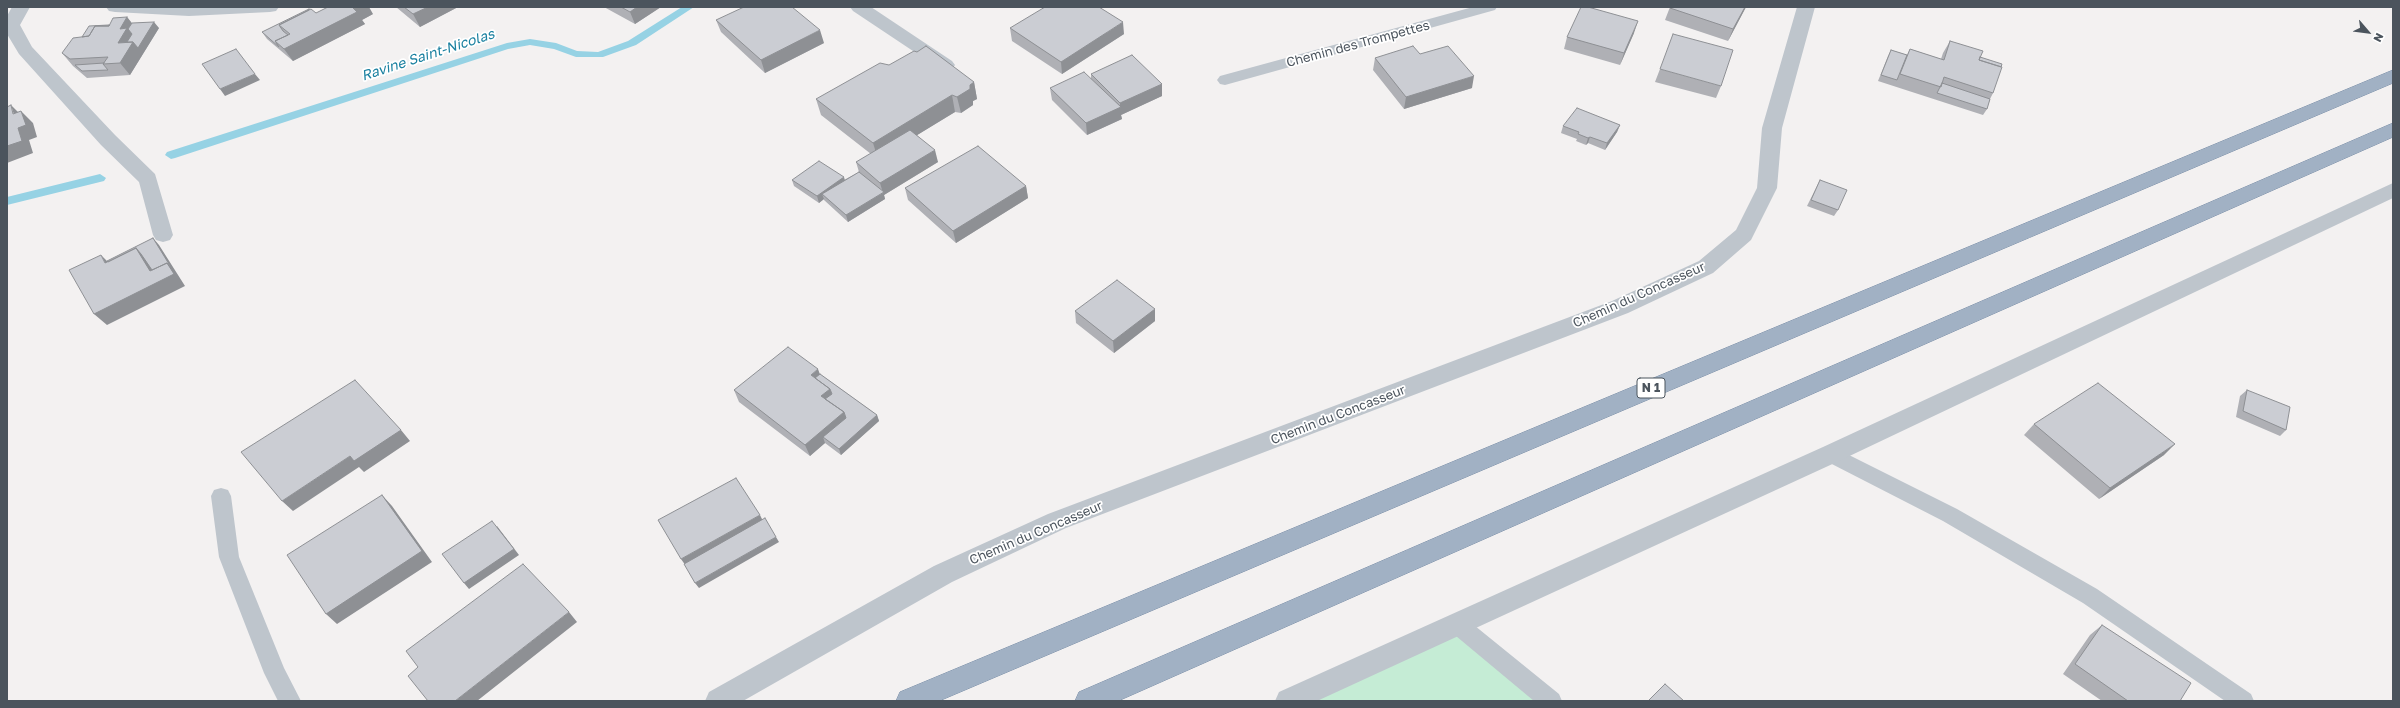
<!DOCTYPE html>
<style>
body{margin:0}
#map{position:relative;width:2400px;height:708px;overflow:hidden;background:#f3f1f1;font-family:"Golos Text",sans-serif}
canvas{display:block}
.frame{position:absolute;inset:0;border:8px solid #4b545d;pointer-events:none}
.north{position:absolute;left:2348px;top:12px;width:40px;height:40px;-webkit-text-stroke:3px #fff;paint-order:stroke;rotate:118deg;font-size:11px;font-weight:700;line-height:16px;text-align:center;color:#4b545d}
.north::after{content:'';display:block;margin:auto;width:14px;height:18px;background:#4b545d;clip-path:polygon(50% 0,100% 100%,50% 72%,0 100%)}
</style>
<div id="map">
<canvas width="2400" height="708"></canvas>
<div class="frame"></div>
<div class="north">N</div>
</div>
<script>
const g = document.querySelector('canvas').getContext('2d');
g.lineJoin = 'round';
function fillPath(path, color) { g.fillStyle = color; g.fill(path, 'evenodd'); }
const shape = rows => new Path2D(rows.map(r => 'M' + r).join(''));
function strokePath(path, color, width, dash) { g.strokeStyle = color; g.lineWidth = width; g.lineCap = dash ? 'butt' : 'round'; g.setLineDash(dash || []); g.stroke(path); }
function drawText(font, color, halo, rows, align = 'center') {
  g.font = font + ' "Golos Text",sans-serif'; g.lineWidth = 3.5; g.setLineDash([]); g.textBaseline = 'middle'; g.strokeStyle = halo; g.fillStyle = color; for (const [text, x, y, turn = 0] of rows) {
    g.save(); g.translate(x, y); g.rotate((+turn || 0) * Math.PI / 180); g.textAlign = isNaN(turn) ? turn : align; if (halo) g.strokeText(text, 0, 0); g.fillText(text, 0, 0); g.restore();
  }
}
fillPath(shape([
 [1457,624,1551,701,1288,701]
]), '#c5ecd5');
fillPath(shape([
 [682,7,694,7,636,45,603,57,576,57,554,49,530,45,508,49,175,158,171,159,165,155,167,152,507,43,530,39,556,43,577,51,598,52,628,41,682,7],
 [100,174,106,178,104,181,7,205,7,197,100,174]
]), '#96d2e4');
const trunk = shape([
 [2393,70,2393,83,939,701,896,701,900,692,2393,70],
 [2393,123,2393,137,1118,701,1075,701,1079,692,2393,123]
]);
strokePath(trunk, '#798da6', 1);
fillPath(shape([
 [1473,7,1497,7,1495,10,1225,85,1220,84,1217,80,1220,76,1473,7],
 [1831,446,1957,509,2097,589,2251,694,2254,701,2225,701,2083,603,1943,521,1824,460,1821,454,1824,448,1831,446],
 [221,488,228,490,231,496,239,557,284,668,301,701,278,701,264,673,219,557,211,496,214,490,221,488],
 [1457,614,1464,617,1559,694,1562,701,1534,701,1450,631,1447,624,1450,617,1457,614]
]), '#bec5cc');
fillPath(shape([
 [12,7,30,7,20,25,32,47,115,135,155,174,173,235,170,240,163,242,156,240,153,235,139,182,101,145,19,54,7,34,7,16,12,7],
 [106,7,279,7,276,11,270,12,189,16,115,12,109,11,106,7],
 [850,7,871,7,952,61,955,65,952,69,946,71,940,69,853,11,850,7],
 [1797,7,1815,7,1782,128,1777,188,1751,240,1713,273,1628,313,1066,528,952,582,743,701,705,701,709,692,934,566,1048,514,1612,301,1699,261,1736,230,1757,188,1762,128,1797,7],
 [2393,183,2393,198,1839,461,1317,701,1275,701,1279,692,1823,447,2393,183]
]), '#bec5cc');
fillPath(trunk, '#a1b1c4');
fillPath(shape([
 [396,7,458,7,420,27],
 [604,7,661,7,635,24],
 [1670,7,1746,7,1728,41,1665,20],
 [316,13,373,14,362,20,365,24,293,61,267,39,262,32],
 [127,17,132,23,159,28,130,75,87,78,73,66,62,53,82,37],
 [716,20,824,43,765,73,721,32],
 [1010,28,1124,34,1062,74,1012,41],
 [1634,33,1620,65,1564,49,1567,37],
 [1950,41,1980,57,1993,93,1990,99,1987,109,1983,115,1878,81,1888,56,1891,50,1907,55,1910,49,1941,59,1943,53],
 [1420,54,1472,88,1404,109,1373,70,1375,58],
 [1660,69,1721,86,1716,98,1655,82],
 [1091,74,1162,84,1162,96,1121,115,1122,119,1087,135,1052,100,1050,88,1091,78],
 [974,82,977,99,973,101,973,105,961,113,955,112,917,135,938,162,884,195,885,199,848,222,824,200,824,199,819,203,794,186,792,180,844,177,844,180,859,172,856,162,871,154,821,115,816,99],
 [1620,125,1617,132,1605,150,1588,143,1586,145,1576,141,1577,139,1561,133,1563,126],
 [1820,180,1838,210,1834,216,1807,206],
 [1026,186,1028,198,956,243,908,200,905,188],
 [1155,309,1155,321,1114,353,1076,323,1075,311],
 [820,374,877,415,879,421,841,455,825,443,810,456,739,402,734,390],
 [2247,390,2286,430,2280,436,2236,417,2240,396],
 [2034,424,2164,455,2099,499,2024,435],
 [2102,625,2180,701,2102,701,2063,674,2090,635]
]), '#afb0b5');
fillPath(shape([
 [356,7,369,7,373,14,362,20,365,24,293,61,284,49],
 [428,7,458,7,420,27,413,14],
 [637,7,661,7,635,24,630,12],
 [1745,7,1746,7,1728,41,1733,29],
 [127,17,137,30,154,22,159,28,130,75,120,63,118,43,113,31],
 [1638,21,1634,33,1620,65,1624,53],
 [1123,22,1124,34,1062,74,1061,62],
 [820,30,824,43,765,73,761,60],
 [255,74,260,80,225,96,220,89],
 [1474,76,1472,88,1404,109,1406,97],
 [974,82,977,99,973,101,973,105,961,113,957,97,970,85],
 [1162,84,1162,96,1121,115,1122,119,1087,135,1086,123,1120,107,1120,103],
 [952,95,955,112,878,159,873,143],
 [11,105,23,117,21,111,33,123,37,137,29,140,33,153,7,163,7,146,18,128],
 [1620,125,1617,132,1605,150,1607,143],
 [1590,137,1588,143,1586,145,1588,138],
 [935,150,938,162,884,195,885,199,848,222,846,215,883,193,880,183],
 [844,177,846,184,822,194,824,199,819,203,817,196],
 [1026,186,1028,198,956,243,953,231],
 [153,238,159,245,185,286,107,325,94,314,105,263,101,255,113,267,136,248],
 [1155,309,1155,321,1114,353,1113,341],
 [818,369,822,380,818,384,811,375],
 [830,389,834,400,828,405,821,396],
 [844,412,848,424,823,437,825,443,810,456,805,445],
 [877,415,879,421,841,455,839,449],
 [401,430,410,441,364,472,359,467,293,511,282,501,350,456],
 [2175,444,2164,455,2099,499,2110,488],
 [382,495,392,506,432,562,337,624,326,614],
 [760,515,765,525,688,569,681,559],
 [497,526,519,555,469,589,464,583],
 [776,537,779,542,699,588,695,583],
 [569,612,577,622,477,701,455,701]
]), '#8e9094');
const building = shape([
 [328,7,356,7,353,8,357,12,284,49,275,41,290,34,279,25,311,9,316,13,328,7],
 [404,7,428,7,413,14,404,7],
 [621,7,637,7,630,12,621,7],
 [744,7,792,7,820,30,761,60,716,20,744,7],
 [1045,7,1099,7,1123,22,1061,62,1010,28,1045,7],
 [1581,7,1588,7,1638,21,1624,53,1567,37,1581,7],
 [1670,7,1745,7,1733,29,1670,8,1670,7],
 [309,9,309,10,279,25,283,31,288,35,275,41,279,47,262,32,309,9],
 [127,17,120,29,127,28,118,43,133,42,120,63,103,64,108,57,70,59,62,53,73,38,89,36,95,26,109,26,113,18,127,17],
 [154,22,138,48,133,42,127,42,132,34,128,29,132,23,154,22],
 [109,25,109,26,95,26,89,36,82,37,89,26,109,25],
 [1673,34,1733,50,1721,86,1660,69,1673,34],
 [1950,41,1983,51,1979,60,2002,67,1993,93,1944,77,1941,87,1900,74,1910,49,1944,60,1950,41],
 [926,46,974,82,970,85,970,89,957,97,952,95,873,143,816,99,880,63,889,65,914,51,917,52,926,46],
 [1413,46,1420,54,1448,46,1474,76,1406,97,1375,58,1413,46],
 [236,49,255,74,220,89,202,64,236,49],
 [1891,50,1907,55,1897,80,1881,75,1891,50],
 [1132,55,1162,84,1120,103,1091,74,1132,55],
 [1980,57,2002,64,2001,67,1979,60,1980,57],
 [104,63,103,64,108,70,82,71,75,65,104,63],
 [1084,72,1121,107,1086,123,1050,88,1084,72],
 [1942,83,1990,99,1987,109,1937,93,1942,83],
 [11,105,13,114,21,111,26,125,18,128,22,141,7,146,7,107,11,105],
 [1577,108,1620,125,1607,143,1590,137,1588,138,1578,134,1579,132,1563,126,1577,108],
 [910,130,935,150,880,183,856,162,910,130],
 [978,146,1026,186,953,231,905,188,978,146],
 [819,161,844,177,817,196,792,180,819,161],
 [859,172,884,192,846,215,822,194,859,172],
 [1820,180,1847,190,1838,210,1811,200,1820,180],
 [153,238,172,269,167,263,152,270,141,254,136,248,108,262,107,261,153,238],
 [136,248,150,271,167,263,174,274,94,314,69,270,101,255,105,263,136,248],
 [1117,280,1155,309,1113,341,1075,311,1117,280],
 [788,347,818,369,811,375,830,389,821,396,844,412,805,445,734,390,788,347],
 [820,374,877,415,839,449,823,437,846,418,844,412,825,399,832,394,830,389,815,378,820,374],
 [355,380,401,430,354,461,350,456,282,501,241,452,355,380],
 [2098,383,2175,444,2110,488,2034,424,2098,383],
 [2247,390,2290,407,2286,430,2243,411,2247,390],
 [736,478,760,515,681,559,658,520,736,478],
 [382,495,422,551,326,614,287,555,382,495],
 [765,518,776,537,695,583,684,564,765,518],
 [492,521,514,549,464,583,442,554,492,521],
 [523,564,569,612,455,701,428,701,408,676,418,667,406,651,523,564],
 [2102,625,2191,683,2180,701,2128,701,2075,664,2102,625],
 [1665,684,1684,701,1648,701,1665,684]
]);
fillPath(building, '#cbcdd3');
strokePath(building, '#8e9094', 1);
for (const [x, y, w] of [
 [1651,388,28]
]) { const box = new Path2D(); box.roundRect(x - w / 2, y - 10, w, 20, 3); g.fillStyle = '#fff'; g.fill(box); strokePath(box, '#4b545d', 1); }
drawText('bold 12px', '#4b545d', null, [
 ["N 1",1651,388]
]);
drawText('13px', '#4b545d', '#fff', [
 ["Chemin des Trompettes",1358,44,-15],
 ["Chemin du Concasseur",1639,295,-24],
 ["Chemin du Concasseur",1338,415,-21],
 ["Chemin du Concasseur",1036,533,-23]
]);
drawText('italic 14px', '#1a80a0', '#fff', [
 ["Ravine Saint-Nicolas",428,55,-18]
]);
</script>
